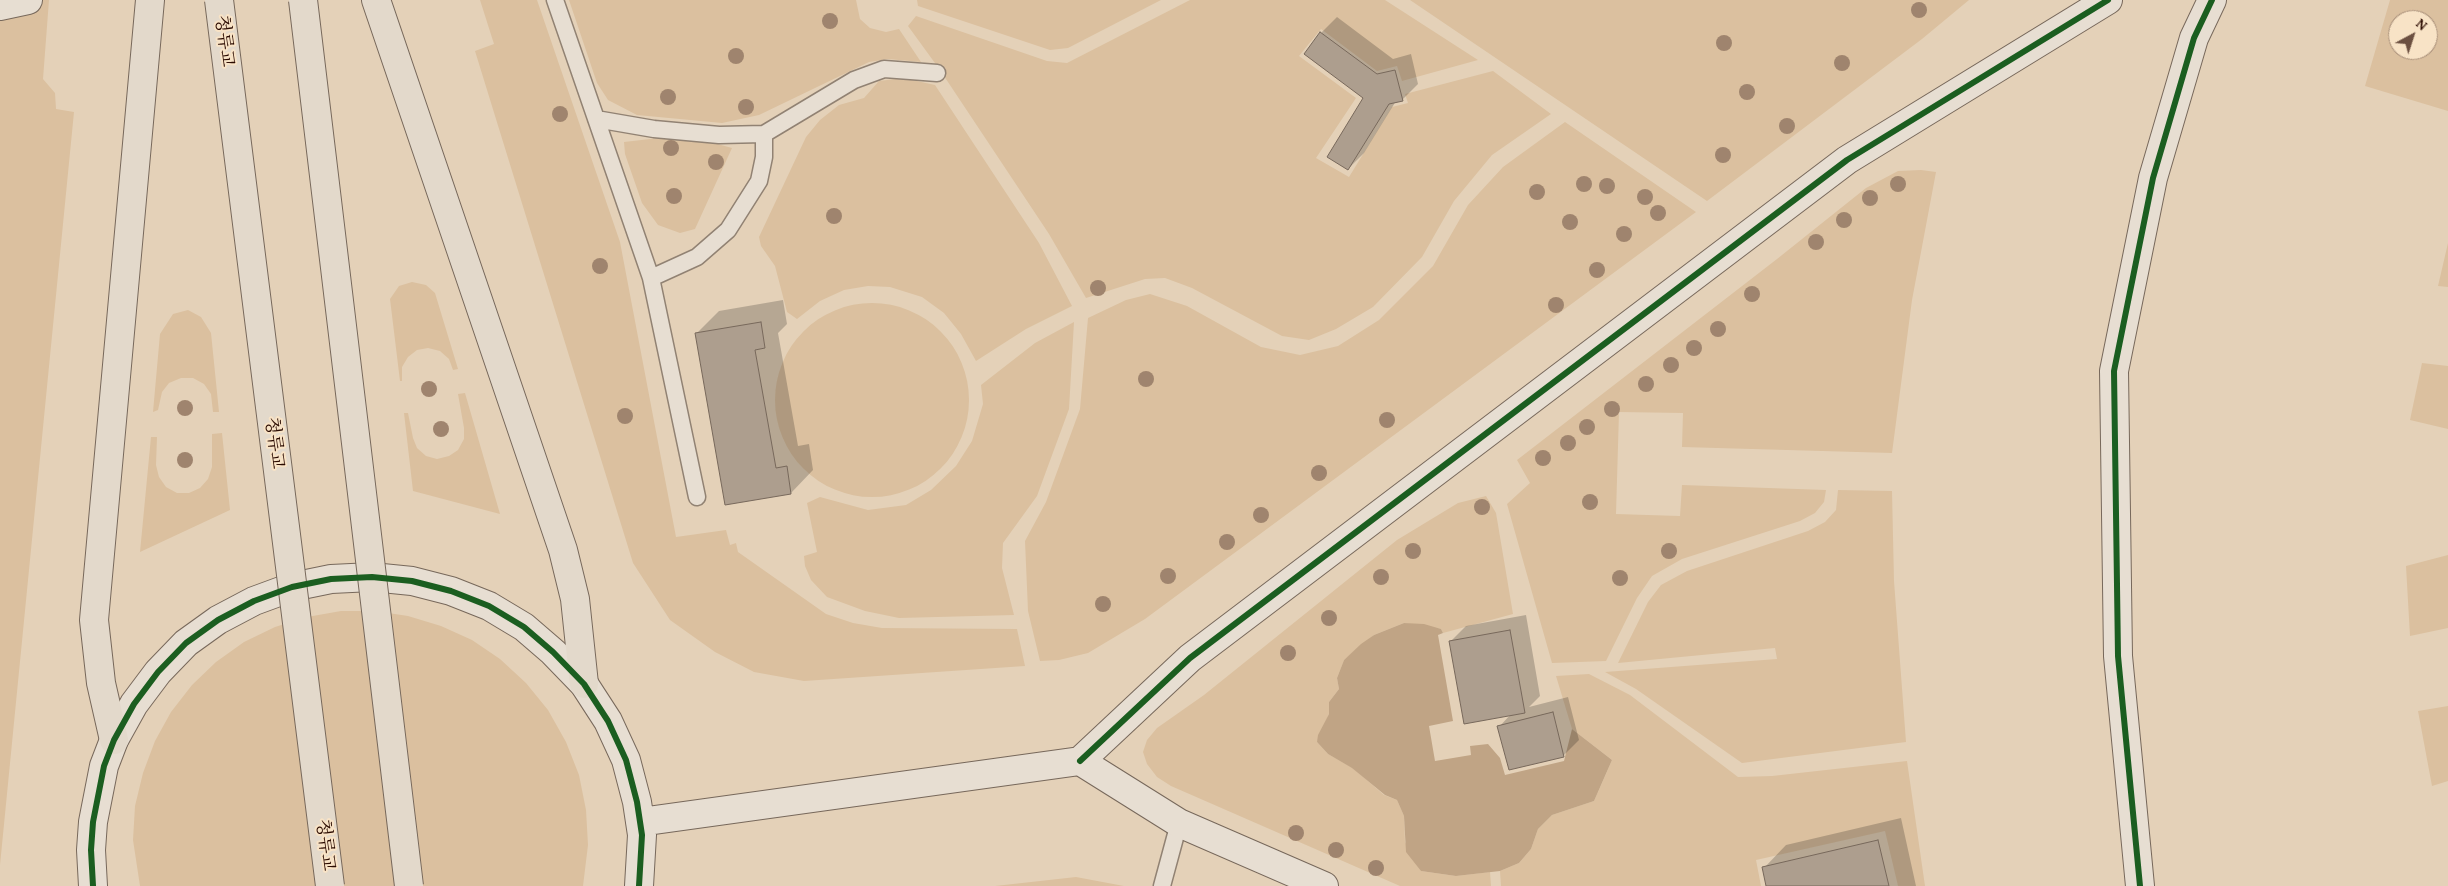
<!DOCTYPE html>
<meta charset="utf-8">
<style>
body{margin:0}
#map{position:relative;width:2448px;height:886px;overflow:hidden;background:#e4d1b8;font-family:"Gentium Book Plus",serif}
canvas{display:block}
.north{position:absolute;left:2388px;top:10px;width:50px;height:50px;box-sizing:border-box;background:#f8e3c6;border:1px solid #a68d77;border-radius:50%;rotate:40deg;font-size:14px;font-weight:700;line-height:20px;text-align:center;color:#2b0b01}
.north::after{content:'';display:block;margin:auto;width:18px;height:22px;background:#6c5041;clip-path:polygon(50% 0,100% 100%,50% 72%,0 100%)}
</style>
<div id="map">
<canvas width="2448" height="886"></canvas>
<div class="north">N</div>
</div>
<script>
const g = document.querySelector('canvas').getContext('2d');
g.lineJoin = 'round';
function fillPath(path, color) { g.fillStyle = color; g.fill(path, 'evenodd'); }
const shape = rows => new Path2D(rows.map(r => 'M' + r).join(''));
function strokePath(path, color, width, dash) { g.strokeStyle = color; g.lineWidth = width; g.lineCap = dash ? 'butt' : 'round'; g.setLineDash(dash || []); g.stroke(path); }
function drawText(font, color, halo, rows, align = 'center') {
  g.font = font + ' "Gentium Book Plus","Noto Serif KR",serif'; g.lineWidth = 4; g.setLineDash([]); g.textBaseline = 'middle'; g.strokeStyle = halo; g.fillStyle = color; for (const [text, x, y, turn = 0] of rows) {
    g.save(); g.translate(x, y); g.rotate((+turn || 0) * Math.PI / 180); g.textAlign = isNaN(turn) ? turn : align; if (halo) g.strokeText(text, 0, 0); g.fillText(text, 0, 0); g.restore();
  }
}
fillPath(shape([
 [0,0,49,0,43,79,55,93,56,109,74,112,0,865],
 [480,0,537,0,620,242,676,537,726,530,730,545,736,543,738,552,826,614,853,623,882,628,1017,629,1025,666,804,681,754,672,715,652,670,620,633,563,475,51,494,44],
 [569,0,856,0,860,19,870,28,886,32,899,29,921,62,888,59,869,62,759,115,722,123,637,115,608,100,597,83],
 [917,0,1161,0,1068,48,1050,50,918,6],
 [1190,0,1385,0,1478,60,1402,81,1397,66,1377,71,1321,29,1299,56,1356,98,1316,158,1349,177,1392,107,1408,103,1405,94,1493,71,1551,114,1492,155,1454,201,1422,257,1373,307,1336,329,1309,340,1282,336,1192,288,1165,278,1145,279,1086,298,1049,234,940,70,908,26,916,16,1047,61,1067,63],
 [1410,0,1969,0,1922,39,1707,201],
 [2390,0,2448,0,2448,111,2365,86],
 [2398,20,2428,20,2428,50,2398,50],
 [903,78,935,85,1039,243,1072,306,1026,329,976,361,961,334,944,313,922,297,890,287,868,286,844,290,820,301,797,319,787,312,775,266,761,246,759,237,806,137,820,120,839,105,864,98,879,81],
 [1565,122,1696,212,1145,619,1088,653,1059,660,1040,661,1028,611,1025,541,1046,502,1080,409,1088,318,1126,300,1150,294,1187,306,1261,347,1300,355,1338,346,1379,320,1433,266,1468,205,1503,167],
 [659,138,710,142,732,148,695,229,680,233,658,225,642,203,625,154,624,142],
 [1921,170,1936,172,1912,300,1892,453,1682,447,1683,413,1619,412,1616,514,1680,516,1682,485,1826,490,1824,502,1815,513,1800,521,1682,559,1652,576,1637,598,1606,661,1552,663,1507,504,1530,483,1517,460,1777,259,1866,188,1898,171],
 [2448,243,2448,287,2438,286],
 [412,282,426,285,435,293,458,369,453,370,449,359,440,351,428,348,417,350,408,357,402,367,402,381,400,381,390,299,399,286],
 '775 400a97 97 0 1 1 194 0a97 97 0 1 1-194 0Z',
 [188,310,201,317,211,333,219,412,213,412,211,394,204,384,193,378,181,378,169,383,162,392,158,410,153,412,160,334,173,314],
 [1074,322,1069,409,1037,496,1003,543,1002,568,1014,615,899,618,865,611,827,597,811,580,805,566,804,556,817,552,807,503,820,497,868,510,906,505,931,490,956,466,972,441,983,404,981,385,1035,343],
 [2422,363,2448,366,2448,429,2410,420],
 [465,393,500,514,413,491,404,413,408,413,413,438,417,448,426,456,437,459,449,456,458,450,464,439,464,428,458,394],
 [222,433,230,510,140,552,151,437,157,437,156,465,159,477,166,487,177,493,189,493,200,488,208,479,212,467,212,434],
 [1838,490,1892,491,1894,581,1906,742,1742,763,1636,689,1605,672,1777,659,1775,648,1618,663,1648,602,1661,585,1687,571,1808,531,1825,522,1836,510],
 [1486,496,1496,513,1513,614,1443,633,1441,629,1404,623,1374,635,1344,660,1337,678,1339,689,1329,702,1329,714,1317,742,1328,754,1353,768,1384,795,1397,800,1404,816,1405,842,1421,871,1456,876,1490,872,1491,886,1400,886,1171,786,1157,777,1147,764,1143,752,1147,740,1157,728,1204,695,1397,540,1458,503],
 [2448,555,2448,628,2410,636,2406,566],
 [341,611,375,611,408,616,441,626,472,640,500,659,526,683,548,710,566,742,579,775,586,810,588,845,583,886,140,886,133,840,135,806,143,773,155,741,171,712,192,685,216,662,244,642,275,627,307,617],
 [1589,674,1630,695,1738,777,1772,776,1907,761,1925,886,1898,886,1885,831,1756,860,1761,886,1501,886,1500,871,1519,863,1531,849,1538,829,1552,815,1594,801,1606,774,1612,760,1572,729,1556,676],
 [2448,706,2448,781,2432,786,2418,711],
 [1076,877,1124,886,995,886]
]), '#dbc09f');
fillPath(shape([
 [1404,623,1424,624,1441,629,1443,633,1438,635,1453,721,1429,726,1435,761,1471,755,1470,746,1488,744,1500,758,1505,775,1564,761,1572,729,1612,760,1594,801,1552,815,1538,829,1531,849,1519,863,1500,871,1456,876,1421,871,1406,852,1404,816,1397,800,1385,795,1352,768,1328,754,1317,742,1318,735,1329,714,1329,702,1339,689,1337,678,1344,660,1361,644,1374,635]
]), '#c0a485');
fillPath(shape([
 [1337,17,1393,59,1411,54,1418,84,1402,100,1396,101,1364,153,1348,169,1365,98,1321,33],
 [783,300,787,324,778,333,798,446,809,444,813,470,791,493,696,334,719,311],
 [1526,615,1540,696,1529,707,1568,697,1579,740,1563,756,1499,727,1511,714,1450,642,1466,626],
 [1901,818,1916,886,1768,886,1764,868,1786,845]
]), '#0003');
const building = shape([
 [1320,32,1377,74,1395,70,1403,101,1389,104,1348,170,1327,157,1363,98,1304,54,1320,32],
 [761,322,765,348,755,350,776,468,787,466,791,494,725,505,695,333,761,322],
 [1510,630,1525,713,1464,724,1449,641,1510,630],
 [1553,712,1564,757,1509,770,1497,726,1553,712],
 [1878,840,1889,886,1766,886,1762,867,1878,840]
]);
fillPath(building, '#ad9e8e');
strokePath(building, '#77685b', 1);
const lane = shape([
 [555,0,651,278,697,497],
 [596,119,654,129,719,135,764,134,854,80,884,69,937,73],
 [651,278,697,257,728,230,759,181,764,157,764,134],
 [1162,886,1179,823]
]);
const secondary = shape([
 [0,6,28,0],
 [1080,761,1190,658,1847,160,2108,0],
 [640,822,1080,761,1179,823,1324,886],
 [93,886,91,850,93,822,104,766,114,740,134,704,158,672,186,643,218,620,254,601,292,587,331,579,372,577,412,581,451,591,489,606,524,627,553,652,584,684,608,721,626,760,637,802,642,835,639,886],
 [2140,886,2118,656,2114,371,2153,178,2194,38,2212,0]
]);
const primary = shape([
 [376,0,563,550,575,599,584,684],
 [114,740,101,683,94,620,150,0]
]);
strokePath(lane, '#918273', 19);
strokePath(secondary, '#77685b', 30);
strokePath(primary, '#77685b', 30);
strokePath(lane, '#e7ded2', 16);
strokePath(secondary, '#e7ded2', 28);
strokePath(primary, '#e3d9cb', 28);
const primaryBridge = shape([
 [219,0,330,886],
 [303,0,409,886]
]);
strokePath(primaryBridge, '#77685b', 30, []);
strokePath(primaryBridge, '#e3d9cb', 28);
strokePath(shape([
 [1080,761,1190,658,1847,160,2108,0],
 [93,886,91,850,93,822,104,766,114,740,134,704,158,672,186,643,218,620,254,601,292,587,331,579,372,577,412,581,451,591,489,606,524,627,553,652,584,684,608,721,626,760,637,802,642,835,639,886],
 [2140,886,2118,656,2114,371,2153,178,2194,38,2212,0]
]), '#1b5e20', 6);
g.fillStyle = '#9f846e';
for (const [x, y] of [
 [1919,10],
 [830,21],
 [1724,43],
 [736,56],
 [1842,63],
 [1747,92],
 [668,97],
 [746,107],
 [560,114],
 [1787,126],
 [671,148],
 [1723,155],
 [716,162],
 [1584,184],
 [1898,184],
 [1607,186],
 [1537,192],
 [674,196],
 [1645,197],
 [1870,198],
 [1658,213],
 [834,216],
 [1844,220],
 [1570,222],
 [1624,234],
 [1816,242],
 [600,266],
 [1597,270],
 [1098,288],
 [1752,294],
 [1556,305],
 [1718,329],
 [1694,348],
 [1671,365],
 [1146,379],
 [1646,384],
 [429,389],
 [185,408],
 [1612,409],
 [625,416],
 [1387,420],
 [1587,427],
 [441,429],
 [1568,443],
 [1543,458],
 [185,460],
 [1319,473],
 [1590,502],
 [1482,507],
 [1261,515],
 [1227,542],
 [1413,551],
 [1669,551],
 [1168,576],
 [1381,577],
 [1620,578],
 [1103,604],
 [1329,618],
 [1288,653],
 [1296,833],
 [1336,850],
 [1376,868]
]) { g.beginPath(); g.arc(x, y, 8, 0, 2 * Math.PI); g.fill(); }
drawText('18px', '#2b0b01', '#f8e3c6', [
 ["청류교",224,41,83],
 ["청류교",274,443,83],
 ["청류교",325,845,83]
]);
</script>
